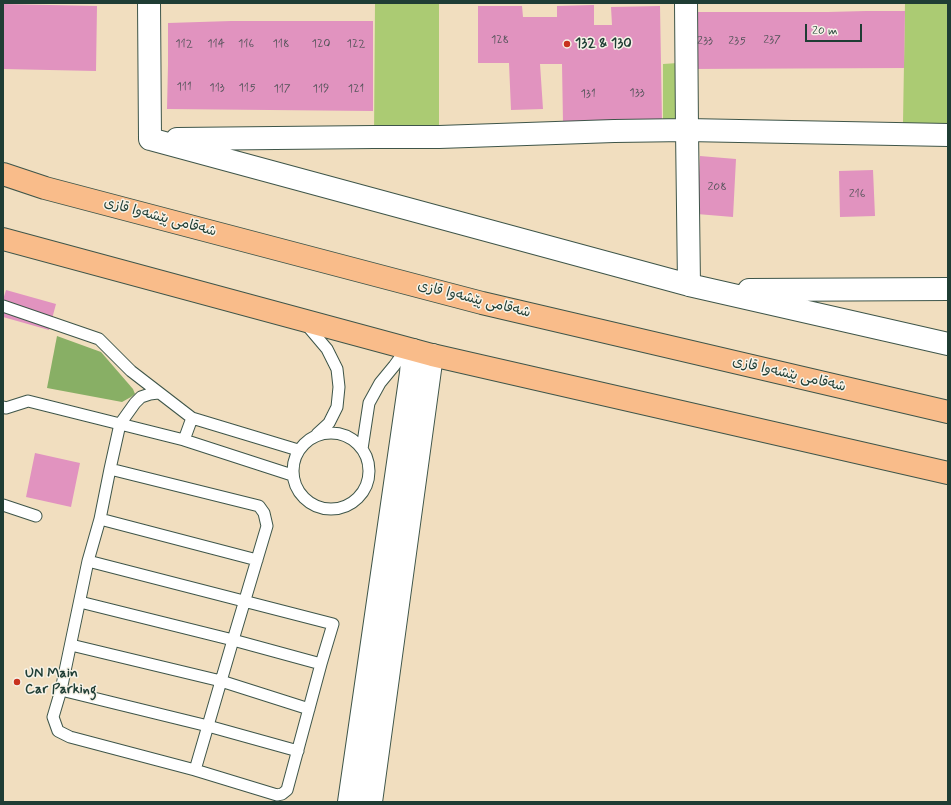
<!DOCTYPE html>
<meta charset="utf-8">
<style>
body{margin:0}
#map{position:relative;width:951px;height:805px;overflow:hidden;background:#f1debf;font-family:Mynerve,sans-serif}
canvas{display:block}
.frame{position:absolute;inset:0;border:4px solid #1f3d34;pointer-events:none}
.scale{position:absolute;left:805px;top:24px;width:57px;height:18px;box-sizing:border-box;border:2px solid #1f3d34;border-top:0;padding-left:5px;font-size:12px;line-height:14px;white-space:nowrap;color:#1f3d34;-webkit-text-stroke:3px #f7f3e8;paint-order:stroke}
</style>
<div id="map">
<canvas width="951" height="805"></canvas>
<div class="frame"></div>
<div class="scale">20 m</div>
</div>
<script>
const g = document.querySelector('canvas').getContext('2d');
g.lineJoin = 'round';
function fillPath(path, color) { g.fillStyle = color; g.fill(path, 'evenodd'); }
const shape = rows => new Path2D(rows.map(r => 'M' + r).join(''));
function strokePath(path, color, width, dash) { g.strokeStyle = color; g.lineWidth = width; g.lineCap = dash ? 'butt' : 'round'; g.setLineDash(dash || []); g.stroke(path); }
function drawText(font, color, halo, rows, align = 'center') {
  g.font = font + ' Mynerve,"Playpen Sans Arabic",sans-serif'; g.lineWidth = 3; g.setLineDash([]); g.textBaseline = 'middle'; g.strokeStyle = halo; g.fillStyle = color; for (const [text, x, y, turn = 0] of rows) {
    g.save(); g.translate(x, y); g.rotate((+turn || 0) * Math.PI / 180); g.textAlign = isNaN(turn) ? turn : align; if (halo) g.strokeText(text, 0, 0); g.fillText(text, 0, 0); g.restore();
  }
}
fillPath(shape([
 [375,3,439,3,439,137,374,137],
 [905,3,948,3,948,124,903,123],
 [678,63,679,129,663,122,663,64]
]), '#abcb73');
fillPath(shape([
 [57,336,101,352,133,389,135,394,131,397,122,402,47,388]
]), '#88af65');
fillPath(shape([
 [3,4,97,6,96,71,3,69],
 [594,5,594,25,612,25,611,7,660,6,662,122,563,123,562,64,540,64,543,109,511,110,509,63,478,63,478,6,522,6,523,17,557,17,557,6],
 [866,11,905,11,904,68,689,69,688,12,828,12],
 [231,21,373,21,373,111,167,109,168,65,168,23],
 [700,156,736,159,733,217,697,214],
 [873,170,875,216,840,217,839,171],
 [6,290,56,304,49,330,3,317,3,300],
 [35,453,80,463,71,507,26,497]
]), '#e193bf');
const lane = shape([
 [3,306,99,339,131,371,192,418,298,450],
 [305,323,327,349,337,369,339,387,337,407,329,423,317,434],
 [3,407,6,408,28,401,184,440],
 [192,418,184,440,292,475],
 '293 471a38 38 0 1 1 76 0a38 38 0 1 1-76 0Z',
 [362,449,369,403,380,383,394,366,407,348],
 [110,469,259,506,264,513,267,526,233,640,195,770,70,737,58,731,53,717,61,690,88,561,100,519,110,469,120,424,135,403,141,397,150,394,158,393],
 [3,505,36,516],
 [100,519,257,560],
 [88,561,333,624,321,664,287,790,282,794,277,795,195,770],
 [80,602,233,640,321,664],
 [71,645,221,681,309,709],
 [61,690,208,726,298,751]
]);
const street = shape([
 [149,3,150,139],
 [686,3,687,130,689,285],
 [150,139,689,285,948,344],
 [177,139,374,137,439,137,614,131,687,130,948,135],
 [749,290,948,289],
 [349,802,411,373,413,350],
 [371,802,432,355]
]);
const highway = shape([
 [3,174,45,188,482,303,948,412],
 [3,239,432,355,948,473]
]);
strokePath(lane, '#3e5549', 13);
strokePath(street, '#3e5549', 24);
strokePath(highway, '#3e5549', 24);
strokePath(lane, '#fff', 11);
strokePath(street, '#fff', 22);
strokePath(highway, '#f9bc8a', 22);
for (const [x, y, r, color] of [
 [567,44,4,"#c8321e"],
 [17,682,4,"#c8321e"]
]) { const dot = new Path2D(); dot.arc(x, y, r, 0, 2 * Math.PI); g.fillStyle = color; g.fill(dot); strokePath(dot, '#f7f3e8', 1.5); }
drawText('12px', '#505257', null, [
 ["128",500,40],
 ["237",772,40],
 ["233",705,41],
 ["235",737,41],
 ["112",184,44],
 ["114",216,44],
 ["116",246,44],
 ["118",281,44],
 ["120",321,44],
 ["122",356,44],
 ["111",184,87],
 ["113",217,88],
 ["115",247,88],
 ["117",282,89],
 ["119",321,89],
 ["121",356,89],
 ["133",637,93],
 ["131",588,94],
 ["208",717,187],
 ["216",857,194]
]);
drawText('bold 14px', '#1f3d34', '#f7f3e8', [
 ["132 & 130",575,44],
 ["UN Main",25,674],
 ["Car Parking",25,690]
], 'left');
drawText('14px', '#1f3d34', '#f7f3e8', [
 ["شەقامی پێشەوا قازی",160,218,15],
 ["شەقامی پێشەوا قازی",474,300,14],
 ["شەقامی پێشەوا قازی",789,375,13]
]);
</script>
